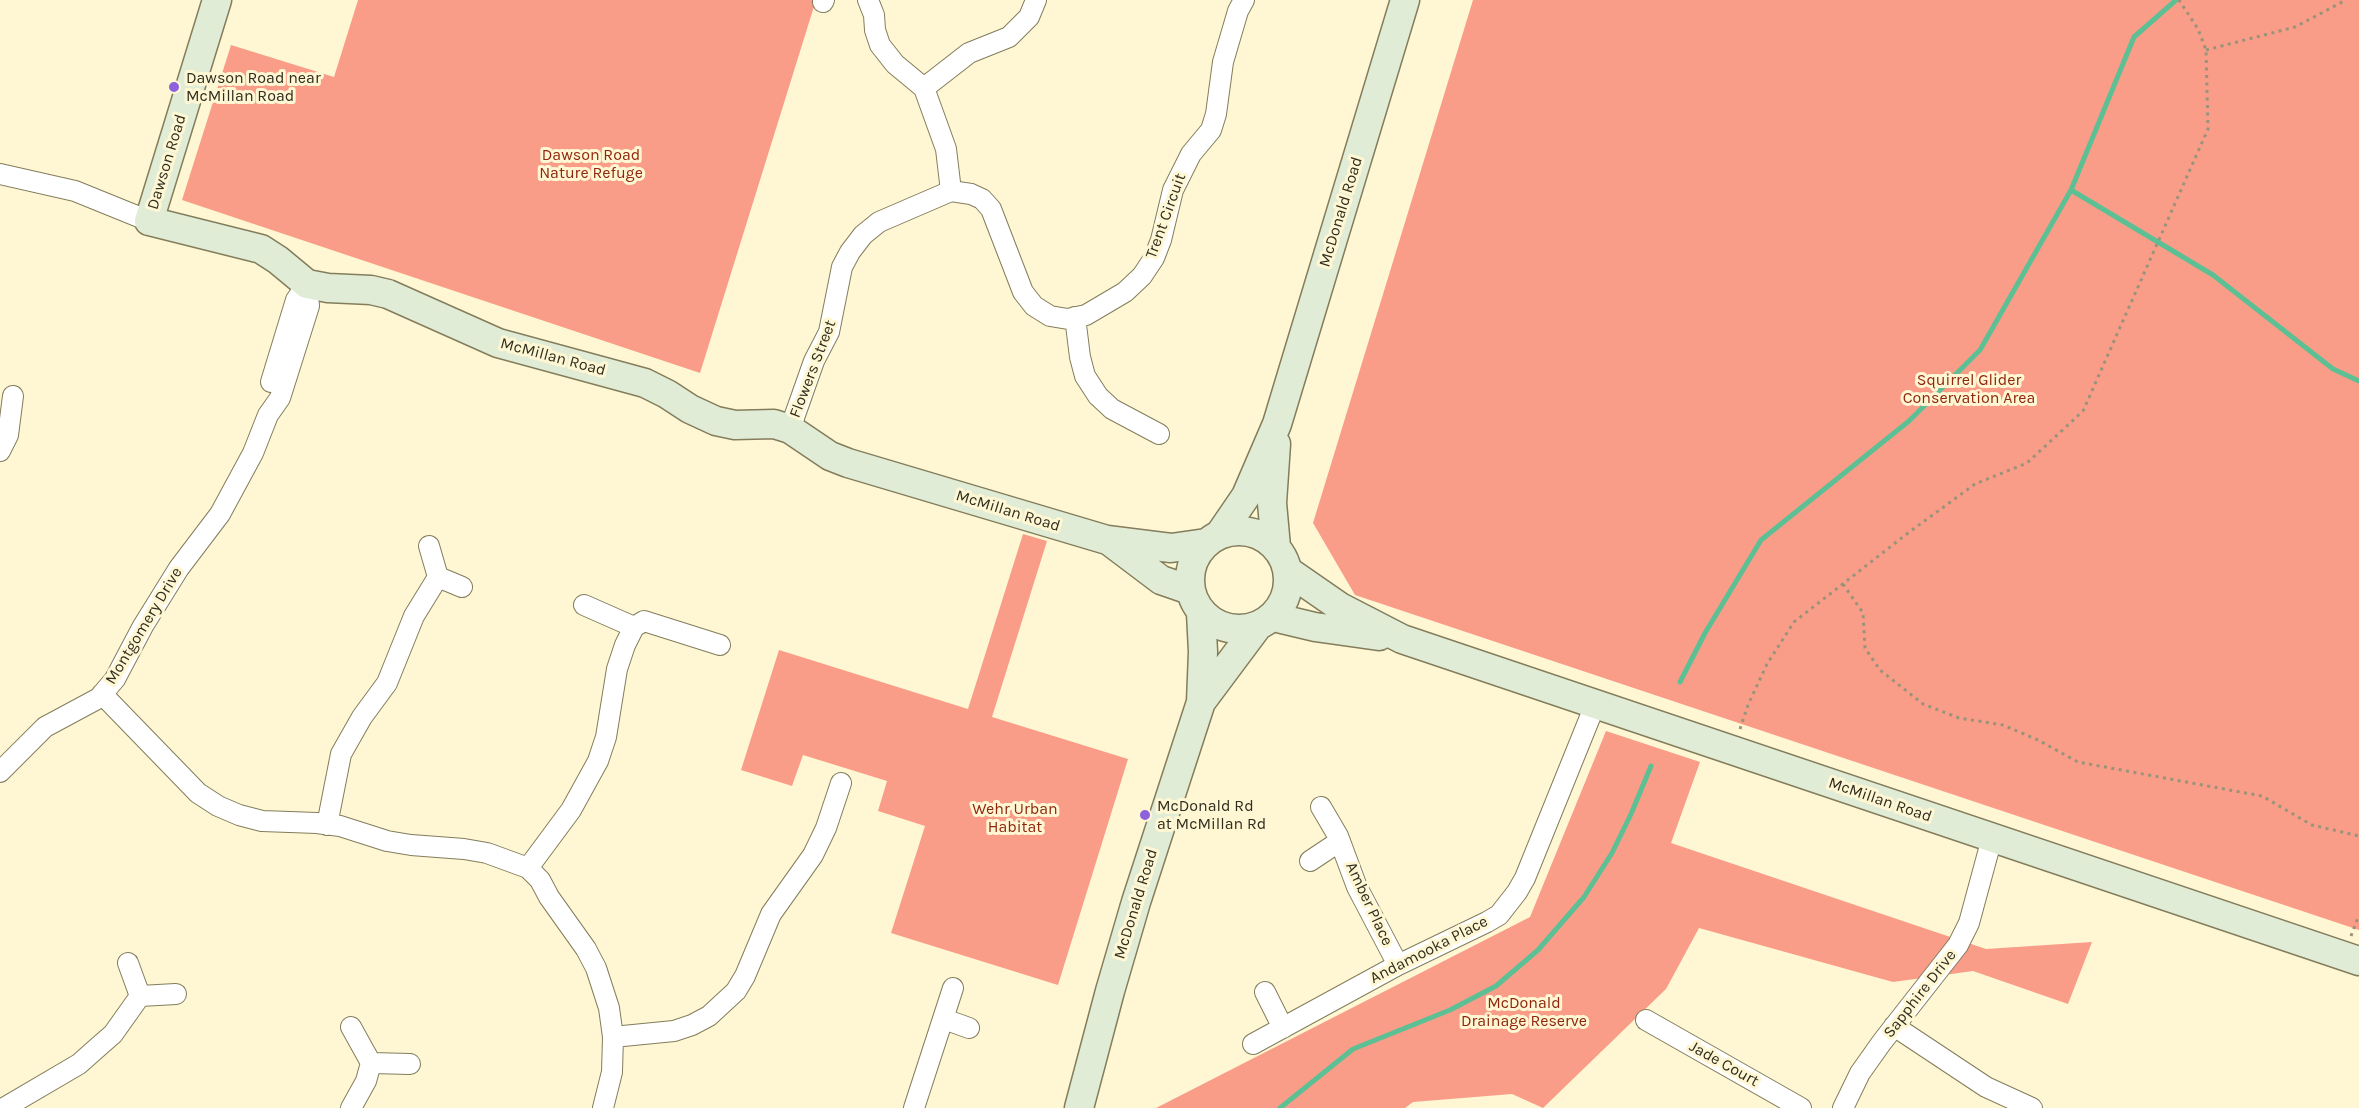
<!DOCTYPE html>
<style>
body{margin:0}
canvas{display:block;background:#fff7d3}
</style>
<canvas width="2359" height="1108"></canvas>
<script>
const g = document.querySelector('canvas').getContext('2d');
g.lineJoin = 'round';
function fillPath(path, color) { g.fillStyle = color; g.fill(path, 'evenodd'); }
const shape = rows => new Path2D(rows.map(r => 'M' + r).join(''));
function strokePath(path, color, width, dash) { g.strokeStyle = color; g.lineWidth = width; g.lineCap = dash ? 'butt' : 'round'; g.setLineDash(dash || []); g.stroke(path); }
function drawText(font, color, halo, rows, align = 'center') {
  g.font = font + ' Karla,sans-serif'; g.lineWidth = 6; g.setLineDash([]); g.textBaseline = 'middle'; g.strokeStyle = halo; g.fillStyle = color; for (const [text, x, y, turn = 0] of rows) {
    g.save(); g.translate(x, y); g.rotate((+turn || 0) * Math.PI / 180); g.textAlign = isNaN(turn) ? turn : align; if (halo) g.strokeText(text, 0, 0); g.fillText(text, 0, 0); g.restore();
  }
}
fillPath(shape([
 [358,0,816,0,700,373,182,200,231,45,334,77],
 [1473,0,2359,0,2359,930,1355,595,1313,523],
 [1023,534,1047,541,992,717,1128,759,1058,985,891,933,925,826,878,811,887,781,803,755,792,786,741,770,779,650,968,709],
 [1606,731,1700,762,1671,843,1986,949,2092,942,2068,1004,1973,971,1893,982,1699,928,1666,989,1543,1108,1512,1094,1413,1102,1405,1108,1156,1108,1530,917]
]), '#fa9d88');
strokePath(shape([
 [2071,190,2213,275,2333,369,2359,381],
 [1680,682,1705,633,1761,540,1909,421,1980,350,2071,190,2134,37,2176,0],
 [1280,1108,1353,1049,1450,1010,1496,986,1538,950,1584,897,1612,853,1631,814,1651,766]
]), '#5cc094', 5);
const street = shape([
 [868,0,874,15,875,30,880,45,895,64,924,88,946,149,951,191],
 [823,2,824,0],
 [924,88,969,53,1009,37,1029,17,1036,0],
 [0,174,75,191,149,221],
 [951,191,971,194,982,199,991,209,1023,292,1034,306,1050,316,1068,319,1086,315,1125,292,1142,276,1154,258,1161,240,1173,190,1191,154,1211,130,1216,114,1223,62,1238,11,1244,0],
 [1075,317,1080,357,1085,376,1098,396,1112,409,1159,434],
 [271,382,296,300,307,284],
 [790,429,814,361,829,332,842,267,850,252,863,235,879,222,951,191],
 [0,451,8,435,13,396],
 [438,577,462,587],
 [584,605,634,627],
 [102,694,198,793,218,806,239,815,262,821,317,823,340,826,387,841,411,845,464,849,487,853,528,868,540,880,549,897,586,949,596,968,609,1008,613,1037,612,1072,603,1108],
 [0,772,45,727,99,698,115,679,143,626,179,568,220,514,253,453,268,415,280,398,309,306,307,284],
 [1321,807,1338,836,1357,887,1398,965],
 [327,825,341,754,362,717,387,683,414,616,438,577,429,546],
 [1310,861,1340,841],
 [528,868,571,810,598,761,606,737,617,669,625,645,634,627,644,621,720,645],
 [128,963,140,996],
 [1265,992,1283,1028],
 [944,1019,969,1028],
 [1646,1020,1801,1108],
 [1894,1026,1986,1087,2032,1108],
 [351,1027,371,1063,366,1081,351,1108],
 [613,1037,674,1031,692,1025,709,1016,736,991,745,976,771,914,813,855,826,828,841,783],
 [1253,1044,1398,965,1487,922,1499,915,1517,892,1525,878,1595,705],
 [371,1063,410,1064],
 [4,1108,79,1064,97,1048,113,1034,140,996,176,994],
 [914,1108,953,988],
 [1843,1108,1860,1073,1882,1042,1958,945,1969,923,1992,838]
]);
const secondary = shape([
 [217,0,149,221,261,249,278,260,307,284,328,288,371,290,388,294,498,343,645,383,667,394,690,409,716,421,735,425,774,424,790,429,830,456,848,463,1107,540,1171,548,1206,543],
 '1190 580a49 49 0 1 1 98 0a49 49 0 1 1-98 0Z',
 [1220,534,1246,496,1277,424,1405,0],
 [1108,540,1161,580,1190,590],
 [1276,547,1272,503,1276,444],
 [1288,571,1340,607,1402,639,2359,961],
 [1273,617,1315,627,1379,636],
 [1201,702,1203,652,1201,613],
 [1079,1108,1110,991,1136,902,1201,702,1257,627]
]);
strokePath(street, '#837d5c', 22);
strokePath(secondary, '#837d5c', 31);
strokePath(shape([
 [2206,50,2295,27,2346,0],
 [1843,584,1863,613,1865,648,1880,670,1923,704,1959,718,2003,725,2038,740,2078,762,2262,796,2312,825,2359,836],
 [1740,729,1748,705,1767,664,1794,622,1908,533,1975,484,2027,463,2083,411,2208,129,2206,50,2198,29,2179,0],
 [2351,936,2359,915]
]), '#98937a', 3, [3, 4.5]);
strokePath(street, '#fff', 20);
strokePath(secondary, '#e1ecd6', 28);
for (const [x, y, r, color] of [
 [174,87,6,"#8e62dc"],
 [1145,815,6,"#8e62dc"]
]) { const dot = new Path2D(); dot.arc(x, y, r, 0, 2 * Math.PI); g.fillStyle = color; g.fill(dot); strokePath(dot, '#fff7d3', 2); }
drawText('16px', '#2f2d1f', '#fff7d3', [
 ["Dawson Road near",186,78],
 ["McMillan Road",186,96],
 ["McDonald Rd",1157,806],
 ["at McMillan Rd",1157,824]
], 'left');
drawText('16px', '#8f260e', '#fff7d3', [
 ["Dawson Road",591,155],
 ["Nature Refuge",591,173],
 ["Squirrel Glider",1969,380],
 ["Conservation Area",1969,398],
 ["Wehr Urban",1015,809],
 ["Habitat",1015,827],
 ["McDonald",1524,1003],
 ["Drainage Reserve",1524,1021]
]);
drawText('16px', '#2f2d1f', '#fff7d3', [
 ["Dawson Road",167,162,-73],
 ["McDonald Road",1341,212,-73],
 ["Trent Circuit",1166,216,-70],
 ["McMillan Road",553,357,15],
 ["Flowers Street",813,369,-69],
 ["McMillan Road",1008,511,17],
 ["Montgomery Drive",144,626,-59],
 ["McMillan Road",1880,800,19],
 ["McDonald Road",1136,904,-73],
 ["Amber Place",1369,904,65],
 ["Andamooka Place",1429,950,-27],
 ["Sapphire Drive",1920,994,-52],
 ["Jade Court",1724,1064,29]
]);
</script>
